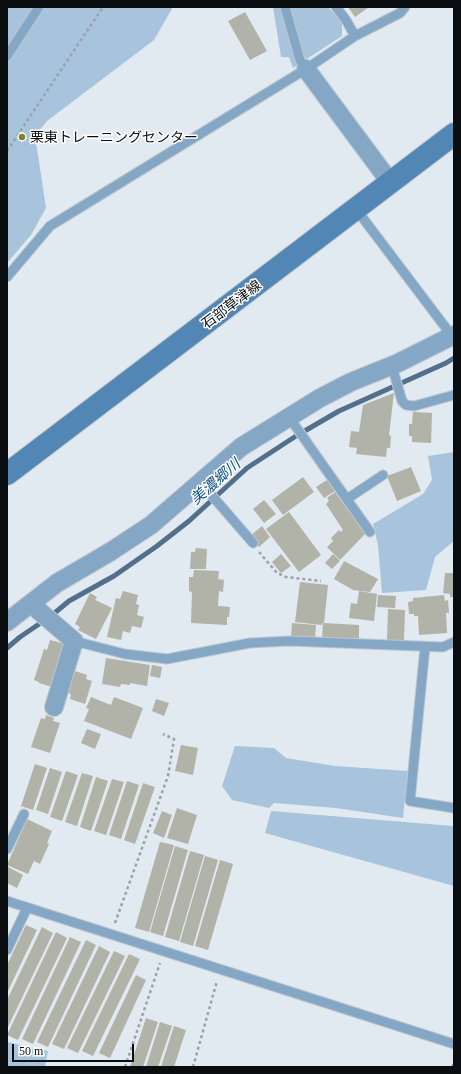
<!DOCTYPE html>
<meta charset="utf-8">
<style>
body{margin:0}
#map{position:relative;width:461px;height:1074px;overflow:hidden;background:#e1e9f1;font-family:Georgia,serif}
canvas{display:block}
.frame{position:absolute;inset:0;border:8px solid #0a0d10;pointer-events:none}
.scale{position:absolute;left:12px;top:1044px;width:122px;height:18px;box-sizing:border-box;border:2px solid #0a0d10;border-top:0;padding-left:5px;font-size:12px;line-height:14px;white-space:nowrap;color:#0a0d10;-webkit-text-stroke:3px #fff;paint-order:stroke}
</style>
<div id="map">
<canvas width="461" height="1074"></canvas>
<div class="frame"></div>
<div class="scale">50 m</div>
</div>
<script>
const g = document.querySelector('canvas').getContext('2d');
g.lineJoin = 'round';
function fillPath(path, color) { g.fillStyle = color; g.fill(path, 'evenodd'); }
const shape = rows => new Path2D(rows.map(r => 'M' + r).join(''));
function strokePath(path, color, width, dash) { g.strokeStyle = color; g.lineWidth = width; g.lineCap = dash ? 'butt' : 'round'; g.setLineDash(dash || []); g.stroke(path); }
function drawText(font, color, halo, rows, align = 'center') {
  g.font = font + ' Georgia,"Noto Sans JP",serif'; g.lineWidth = 3; g.setLineDash([]); g.textBaseline = 'middle'; g.strokeStyle = halo; g.fillStyle = color; for (const [text, x, y, turn = 0] of rows) {
    g.save(); g.translate(x, y); g.rotate((+turn || 0) * Math.PI / 180); g.textAlign = isNaN(turn) ? turn : align; if (halo) g.strokeText(text, 0, 0); g.fillText(text, 0, 0); g.restore();
  }
}
fillPath(shape([
 [7,7,173,7,154,40,47,121,39,131,36,142,46,208,31,235,7,263],
 [273,7,328,7,342,22,342,36,293,68,289,57,281,57],
 [454,452,454,541,435,557,426,590,382,593,378,545,373,524,423,494,432,480,428,456],
 [235,746,274,748,286,758,335,766,408,771,403,818,336,808,274,803,269,808,232,800,222,786],
 [271,811,453,826,454,886,265,833],
 [7,1042,48,1051,45,1067,7,1067]
]), '#a8c4dd');
strokePath(shape([
 [7,648,20,637,51,616,69,601,114,576,157,546,189,521,247,468,296,436,339,411,446,363,454,358]
]), '#52708b', 5);
fillPath(shape([
 [348,7,369,7,355,17],
 [245,12,267,51,250,60,228,21],
 [394,393,389,435,391,436,390,448,387,448,386,457,356,454,357,448,349,447,351,431,359,432,363,405],
 [413,412,432,413,431,443,412,442,412,436,409,436,409,424,412,424],
 [411,467,421,491,397,501,387,476],
 [303,477,314,492,283,515,272,500],
 [327,480,335,491,324,498,316,487],
 [335,492,366,533,340,560,327,547,333,541,331,538,339,530,341,532,343,530,326,504,329,501,327,498],
 [264,500,276,514,264,523,253,509],
 [289,512,321,555,299,572,266,529],
 [262,526,270,537,259,547,250,536],
 [196,548,207,549,206,569,190,569,191,552,195,552],
 [281,554,291,566,281,573,272,562],
 [333,554,340,561,332,569,325,563],
 [344,561,378,579,370,592,353,590,334,579],
 [194,570,219,571,218,579,224,580,223,592,219,591,218,606,230,607,229,617,227,617,227,625,191,623,192,592,189,591,189,577,193,577],
 [445,573,454,573,454,597,450,597,450,594,443,593],
 [300,582,328,585,324,623,322,623,322,625,295,622],
 [123,591,138,595,136,604,139,605,137,615,144,617,141,628,132,626,130,633,123,631,121,640,107,637,116,598,120,599],
 [359,591,377,594,374,621,349,618,351,603,357,604],
 [90,593,97,597,95,600,112,608,96,639,78,630,80,627,75,624],
 [378,595,396,596,395,608,377,607],
 [444,595,445,601,448,600,449,613,446,613,447,633,419,635,418,616,414,616,414,614,409,614,408,602,413,601,413,598],
 [388,609,405,610,404,641,387,640],
 [292,623,316,625,315,638,291,636],
 [323,623,359,625,359,641,322,639],
 [50,640,65,644,52,687,39,683,39,682,34,680,44,649,47,650],
 [106,658,150,665,147,686,130,683,130,685,121,684,120,687,102,684],
 [152,665,162,667,160,678,150,676],
 [75,671,87,675,86,679,92,681,85,704,70,699,71,694,68,693],
 [91,697,111,705,114,697,143,708,131,739,84,721,89,709,86,708],
 [156,699,169,703,164,716,152,711],
 [46,715,54,718,53,721,60,723,50,753,31,747,41,718,45,719],
 [87,729,101,734,95,749,81,743],
 [181,745,198,748,193,775,175,771],
 [35,764,47,768,33,810,21,806],
 [50,768,62,772,48,814,36,810],
 [66,771,78,775,62,821,50,817],
 [82,773,93,776,77,826,65,822],
 [96,777,108,781,91,831,80,827],
 [112,779,124,782,106,835,94,831],
 [127,781,139,785,121,839,109,835],
 [143,783,155,787,135,844,124,840],
 [177,808,197,815,188,844,167,838],
 [162,811,172,815,164,838,153,833],
 [27,819,52,831,47,843,49,844,40,864,34,861,28,874,7,865],
 [160,842,174,845,149,932,135,928],
 [175,846,188,850,163,936,150,932],
 [190,851,204,855,179,941,165,937],
 [205,856,218,860,193,946,180,942],
 [220,860,233,864,208,950,195,946],
 [8,867,23,875,17,888,7,883],
 [26,925,37,930,7,993,7,965],
 [42,927,53,933,7,1029,7,1000],
 [56,932,67,938,18,1040,7,1035],
 [70,937,81,942,33,1044,22,1039],
 [86,940,96,945,48,1047,37,1042],
 [99,946,110,952,64,1049,52,1044],
 [114,951,125,956,78,1053,67,1048],
 [129,954,140,959,93,1056,82,1051],
 [136,975,146,980,110,1058,99,1053],
 [146,1018,158,1022,143,1067,130,1067],
 [160,1022,172,1026,158,1067,146,1067],
 [174,1026,186,1030,174,1067,161,1067]
]), '#b1b2a8');
const lane = shape([
 [285,7,300,60,306,69],
 [336,7,346,20,355,36],
 [7,56,39,7],
 [356,209,452,336],
 [7,277,50,226,306,69,355,36,400,13,405,7],
 [392,366,402,401,406,405,414,406,454,395],
 [289,417,370,532],
 [201,483,253,543],
 [347,499,383,475],
 [74,641,125,654,167,659,250,643,289,641,443,647,454,642],
 [425,647,410,801,454,808],
 [7,849,24,814],
 [7,901,454,1044],
 [7,950,27,908]
]);
const street = shape([
 [306,69,390,182],
 [32,603,39,611,74,641,54,707],
 [7,622,57,583,110,552,151,525,241,447,320,398,351,382,398,363,454,335]
]);
const secondary = shape([
 [7,474,454,134]
]);
strokePath(lane, '#bfc6cd', 11);
strokePath(street, '#bfc6cd', 20);
strokePath(secondary, '#bfc6cd', 24);
strokePath(shape([
 [7,151,103,7],
 [259,552,277,573,286,577,321,581],
 [115,923,168,776,174,739,163,734],
 [125,1067,160,963],
 [193,1067,217,981],
 [452,1067,454,1062]
]), '#9ba1a7', 2.5, [3, 3]);
strokePath(lane, '#85a7c6', 9);
strokePath(street, '#85a7c6', 18);
strokePath(secondary, '#5286b4', 22);
for (const [x, y, r, color] of [
 [22,137,4,"#7e822c"]
]) { const dot = new Path2D(); dot.arc(x, y, r, 0, 2 * Math.PI); g.fillStyle = color; g.fill(dot); strokePath(dot, '#fff', 1.5); }
drawText('14px', '#0a0d10', '#fff', [
 ["栗東トレーニングセンター",30,137]
], 'left');
drawText('14px', '#0a0d10', '#fff', [
 ["石部草津線",231,304,-37]
]);
drawText('italic 15px', '#0d5080', '#fff', [
 ["美濃郷川",215,481,-41]
]);
</script>
